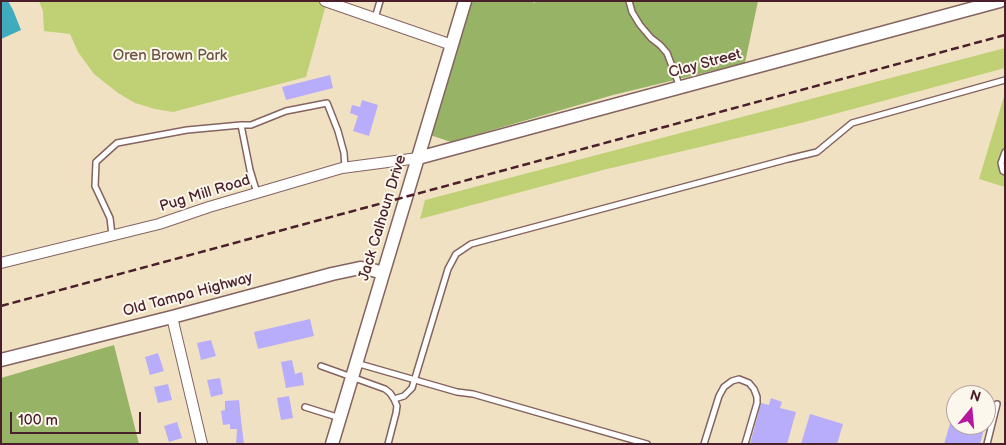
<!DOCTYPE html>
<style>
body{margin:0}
#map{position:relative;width:1006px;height:445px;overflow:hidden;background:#f0e1c2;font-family:"Balsamiq Sans",sans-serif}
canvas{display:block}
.frame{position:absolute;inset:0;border:2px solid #4a1f2b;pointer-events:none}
.north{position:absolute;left:946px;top:385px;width:50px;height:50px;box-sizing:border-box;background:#fbf7ec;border:1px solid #b4a19f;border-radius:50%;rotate:17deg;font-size:14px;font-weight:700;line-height:20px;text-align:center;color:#4a1f2b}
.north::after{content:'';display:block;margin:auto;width:18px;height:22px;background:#b5179e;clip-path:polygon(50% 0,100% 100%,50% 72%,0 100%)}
.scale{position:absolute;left:10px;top:412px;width:131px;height:22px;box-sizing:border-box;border:2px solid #4a1f2b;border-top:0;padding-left:6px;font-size:15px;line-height:18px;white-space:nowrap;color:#4a1f2b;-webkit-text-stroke:4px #fbf7ec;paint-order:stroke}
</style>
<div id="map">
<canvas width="1006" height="445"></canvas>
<div class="frame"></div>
<div class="north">N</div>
<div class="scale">100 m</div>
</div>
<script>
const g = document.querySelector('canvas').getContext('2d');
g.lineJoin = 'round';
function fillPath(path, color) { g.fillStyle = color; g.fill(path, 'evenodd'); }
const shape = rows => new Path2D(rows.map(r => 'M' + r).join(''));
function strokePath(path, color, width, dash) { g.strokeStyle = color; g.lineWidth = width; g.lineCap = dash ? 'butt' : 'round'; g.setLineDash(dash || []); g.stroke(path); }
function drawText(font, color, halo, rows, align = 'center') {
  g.font = font + ' "Balsamiq Sans",sans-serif'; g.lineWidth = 4; g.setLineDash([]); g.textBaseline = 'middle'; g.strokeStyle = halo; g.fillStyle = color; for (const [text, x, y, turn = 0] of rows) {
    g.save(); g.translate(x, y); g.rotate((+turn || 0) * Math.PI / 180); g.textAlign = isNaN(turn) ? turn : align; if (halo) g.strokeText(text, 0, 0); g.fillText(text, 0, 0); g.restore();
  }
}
fillPath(shape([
 [39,1,327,1,306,77,173,112,155,109,135,103,118,93,94,74,78,52,70,34,44,31,43,11],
 [1005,48,1005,68,801,123,603,170,420,219,425,200],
 [1005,93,1005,187,979,179]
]), '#bfd174');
fillPath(shape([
 [469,1,531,1,535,3,535,1,758,1,745,63,613,95,451,142,430,135],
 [114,345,139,444,1,444,1,378]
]), '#97b366');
fillPath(shape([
 [1,1,8,1,13,10,21,30,1,39]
]), '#3fabbe');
fillPath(shape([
 [330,75,333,88,286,100,282,87],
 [362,100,378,105,369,136,353,131,358,116,350,113,352,105,360,107],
 [310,319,314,336,258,349,254,332],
 [211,340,216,356,201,360,197,343],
 [158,353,164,371,150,375,145,357],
 [292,360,295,374,302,372,304,385,286,388,281,362],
 [220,378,223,394,211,397,207,380],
 [168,384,172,400,158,403,154,387],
 [289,396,293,418,281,420,277,398],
 [771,398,782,402,780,408,796,412,787,444,750,444,761,403,769,405],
 [239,400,241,420,244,444,236,444,237,429,230,429,230,424,223,425,221,411,225,410,225,401],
 [954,410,956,410,956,425,985,425,980,444,944,444],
 [810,414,843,424,837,444,801,444],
 [177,422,182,438,169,442,164,426]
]), '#b8adfa');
const service = shape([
 [629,1,632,12,640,25,651,38,660,45,667,53,680,87],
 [375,18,380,1],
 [241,125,251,125,286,111,327,103,338,131,344,153,345,168],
 [1005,152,1001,163,1003,171,1005,172],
 [112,235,110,218,95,186,96,162,117,143,187,130,241,125,250,170,257,193],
 [356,363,457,392,473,394,647,444],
 [321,366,385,389,390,393,394,399,397,406,396,413,388,444],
 [394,399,404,396,412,388,448,269,456,254,471,244,788,159,817,152,852,123,1005,80],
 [305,407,340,418],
 [704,444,719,396,724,387,732,381,739,379,749,383,754,389,757,397,757,403,745,444],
 [987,444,997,404]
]);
const minor = shape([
 [325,1,452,45],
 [1,263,159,224,209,207,342,168,418,158],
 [172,317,202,444]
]);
const tertiary = shape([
 [418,158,1000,1],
 [1,360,172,317,332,274,360,268,369,269,383,273],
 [332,444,465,1]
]);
strokePath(service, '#846360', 8);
strokePath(minor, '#846360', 12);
strokePath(tertiary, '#846360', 15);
strokePath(service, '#fff', 5);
strokePath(minor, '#fff', 10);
strokePath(tertiary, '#fff', 12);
strokePath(shape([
 [1,306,1005,35]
]), '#4a1f2b', 2.5, [8, 4]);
drawText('15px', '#6d5441', '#fbf7ec', [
 ["Oren Brown Park",170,56]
]);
drawText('15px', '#4a1f2b', '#fbf7ec', [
 ["Clay Street",705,64,-15],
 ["Pug Mill Road",205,194,-17],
 ["Jack Calhoun Drive",383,218,-73],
 ["Old Tampa Highway",188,295,-15]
]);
</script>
